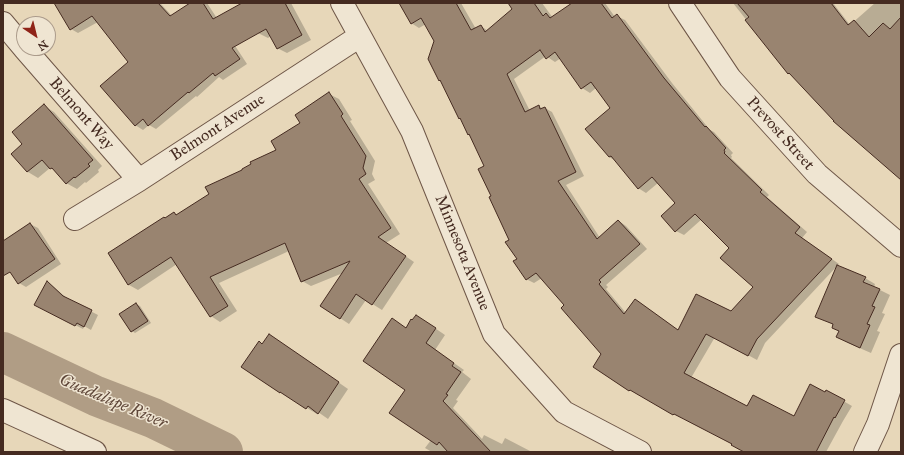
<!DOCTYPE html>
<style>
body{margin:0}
#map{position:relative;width:904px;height:455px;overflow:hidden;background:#e7d7b9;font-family:"IM FELL Great Primer",serif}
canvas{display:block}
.frame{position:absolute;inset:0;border:4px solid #452b21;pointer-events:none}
.north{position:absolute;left:16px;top:16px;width:40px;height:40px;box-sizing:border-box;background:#efe5d2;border:1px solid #ab9b8b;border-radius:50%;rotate:145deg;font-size:11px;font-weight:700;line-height:16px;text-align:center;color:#452b21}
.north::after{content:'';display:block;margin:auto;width:14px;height:18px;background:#8f2418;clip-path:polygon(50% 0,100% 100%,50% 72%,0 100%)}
</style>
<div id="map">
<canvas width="904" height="455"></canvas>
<div class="frame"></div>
<div class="north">N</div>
</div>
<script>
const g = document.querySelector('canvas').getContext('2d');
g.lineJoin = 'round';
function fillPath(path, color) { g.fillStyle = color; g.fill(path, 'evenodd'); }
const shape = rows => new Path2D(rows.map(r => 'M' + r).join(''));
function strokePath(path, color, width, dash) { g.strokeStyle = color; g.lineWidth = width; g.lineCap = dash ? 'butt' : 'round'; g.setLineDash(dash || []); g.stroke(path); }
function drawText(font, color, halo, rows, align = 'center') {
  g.font = font + ' "IM FELL Great Primer",serif'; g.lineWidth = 3; g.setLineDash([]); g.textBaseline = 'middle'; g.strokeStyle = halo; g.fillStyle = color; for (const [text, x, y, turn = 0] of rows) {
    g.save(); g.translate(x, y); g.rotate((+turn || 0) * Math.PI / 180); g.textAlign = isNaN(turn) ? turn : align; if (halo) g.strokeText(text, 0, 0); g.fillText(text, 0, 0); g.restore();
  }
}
fillPath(shape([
 [55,3,160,3,172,16,192,3,207,3,247,64,223,80,219,77,197,97,196,96,156,129,149,125,143,130,135,125,130,62,98,22,78,33,71,29],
 [242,3,291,3,311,40,287,53,277,48,271,36,268,38,258,33],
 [400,3,461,3,476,29,481,26,488,31,513,9,515,3,542,3,553,18,574,3,605,3,615,17,617,16,625,20,672,83,710,130,714,132,733,153,731,155,732,157,731,158,769,195,767,197,807,232,802,238,839,264,765,343,757,360,715,337,691,378,747,407,794,418,825,393,826,391,852,406,843,421,826,452,745,452,733,444,682,417,681,418,630,390,565,306,542,278,534,283,526,279,493,196,486,166,461,119,460,118,442,81,435,41,426,24,419,28,411,23],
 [546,56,555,62,561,58,582,88,590,93,596,88,611,109,609,157,616,161,638,188,646,193,658,183,677,203,676,231,684,235,702,219,730,248,755,287,731,312,679,331,643,305,636,300,626,313,606,289,608,287,606,285,647,249,626,226,619,221,600,238,566,185,584,176,552,112,545,108,543,109,539,106,530,111,514,79],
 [733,3,833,3,850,25,875,3,901,3,901,178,791,75,788,73],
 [329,94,339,99,352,120,350,121,375,161,372,174,375,180,368,184,400,234,386,243,414,262,382,310,366,300,349,324,340,318,343,273,311,286,302,281,289,251,219,283,237,311,220,322,211,316,177,264,138,290,129,285,109,254,174,213,178,215,210,195,244,170,277,150,301,123],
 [44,106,54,112,102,166,98,170,99,172,86,183,85,182,77,189,66,183,56,171,50,168,38,178,28,172,12,154,23,144],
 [30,224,38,228,61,264,26,287,19,283,3,262,3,243],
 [865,278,875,284,874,287,890,295,882,313,885,314,877,331,880,332,871,353,848,343,837,337,840,331,834,325,816,316],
 [47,282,54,287,69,300,98,315,91,330,84,326,83,329,43,309],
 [136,304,140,306,151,323,135,333,132,331],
 [426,322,445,335,435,350,464,370,462,372,471,379,456,400,458,401,453,408,482,439,484,435,502,444,505,438,532,452,432,452,425,448,431,440,406,389,406,328],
 [279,341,348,389,328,419,318,412,317,414,280,392,243,366,259,342,263,345]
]), '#0003');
strokePath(shape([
 [216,452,217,449]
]), '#856f5d', 7);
strokePath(shape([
 [3,352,96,396,153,418,223,452]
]), '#b09d85', 40);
const building = shape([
 [54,3,158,3,170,16,190,3,203,3,213,19,242,3,285,3,302,35,277,49,266,29,232,48,240,59,215,76,213,73,189,93,188,92,148,126,143,119,135,126,100,86,128,62,92,16,70,30,54,3],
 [399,3,456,3,471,30,481,25,485,32,512,9,508,3,534,3,543,16,546,13,550,18,572,3,601,3,612,18,617,14,664,78,705,127,706,126,726,148,724,150,725,152,724,153,762,190,760,192,800,227,795,233,832,259,757,339,748,356,706,334,684,373,747,406,753,395,794,416,810,384,825,392,826,390,845,400,835,418,834,417,816,452,744,452,731,445,732,444,674,414,673,415,630,390,629,391,593,367,601,354,561,308,564,305,536,273,526,280,513,261,517,259,505,242,509,240,489,197,491,196,478,169,484,166,469,134,468,135,460,118,459,119,440,80,439,81,428,59,434,41,421,18,411,24,399,3],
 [540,50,546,59,555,52,581,89,591,82,610,108,585,129,609,157,611,156,638,189,652,177,675,203,661,216,675,232,695,214,729,248,720,258,753,287,731,311,696,294,678,330,635,299,624,314,599,284,601,282,599,280,640,244,618,220,597,239,558,181,576,172,545,107,540,109,539,105,525,112,507,74,540,50],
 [737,3,831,3,848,25,854,20,869,37,883,23,890,29,901,17,901,180,833,121,834,121,789,73,788,74,745,20,749,17,737,3],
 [329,92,343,114,341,116,366,156,363,168,366,174,359,179,391,228,378,237,406,256,372,305,356,294,340,319,320,306,350,261,301,282,285,243,210,277,228,306,210,317,171,257,128,285,108,253,164,217,165,218,174,212,176,215,209,194,205,187,242,170,242,169,251,164,250,162,276,150,271,141,300,123,295,115,329,92],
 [44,104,93,160,88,164,90,166,75,178,74,177,66,184,52,168,50,169,42,160,27,172,11,154,22,144,12,132,44,104],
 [30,223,55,259,18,284,10,272,3,276,3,241,30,223],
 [837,265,866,277,863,282,880,289,872,306,875,307,867,324,870,325,860,348,836,337,839,331,832,328,833,324,815,317,837,265],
 [47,281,63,296,92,310,84,327,77,323,75,326,34,305,47,281],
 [136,303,148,321,131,332,119,314,136,303],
 [416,315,436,328,426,343,454,363,452,366,461,372,446,394,448,395,443,401,491,452,448,452,439,442,437,445,389,413,405,390,363,361,392,318,406,328,411,319,412,320,416,315],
 [269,334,339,382,318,414,308,406,306,409,280,392,280,393,241,367,259,341,262,344,269,334]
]);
fillPath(building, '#998470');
strokePath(building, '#452b21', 1);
const minor = shape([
 [342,3,412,131,494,334,564,412,640,452],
 [680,3,730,78,817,174,901,246],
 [3,23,24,48],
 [24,48,139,180],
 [75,219,139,180,360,36],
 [3,410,95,452],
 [865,452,878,424,901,355]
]);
strokePath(minor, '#6e5647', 24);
strokePath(minor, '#efe5d2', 22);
drawText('16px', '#452b21', '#efe5d2', [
 ["Belmont Way",81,114,49],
 ["Belmont Avenue",218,128,-33],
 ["Prevost Street",780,134,48],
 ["Minnesota Avenue",462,253,68]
]);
drawText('italic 17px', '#60483a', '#efe5d2', [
 ["Guadalupe River",113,402,23]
]);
</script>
